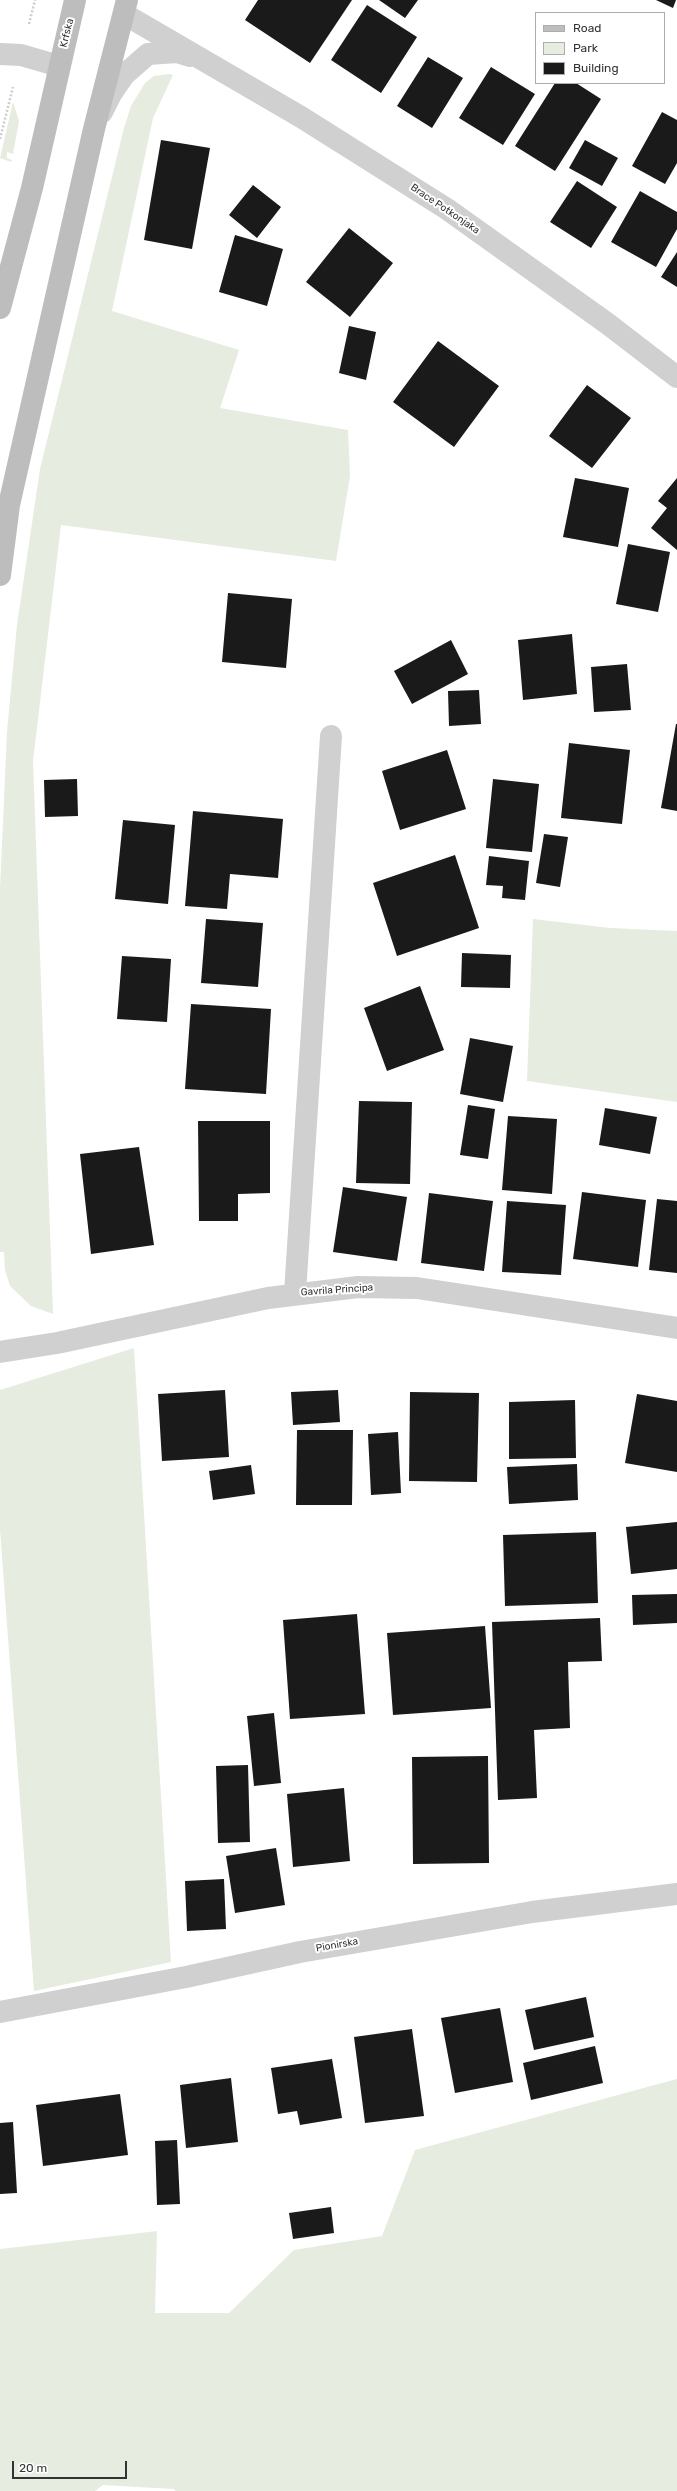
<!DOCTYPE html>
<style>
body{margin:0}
#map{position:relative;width:677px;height:2491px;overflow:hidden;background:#fff;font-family:Rubik,sans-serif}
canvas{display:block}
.legend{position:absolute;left:535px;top:12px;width:130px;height:72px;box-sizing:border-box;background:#fff;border:1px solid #adadad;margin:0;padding:5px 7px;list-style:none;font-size:12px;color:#333}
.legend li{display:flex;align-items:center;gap:8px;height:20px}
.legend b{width:20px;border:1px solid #adadad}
.scale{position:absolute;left:12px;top:2461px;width:115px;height:18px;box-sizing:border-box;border:2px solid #333;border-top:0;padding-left:5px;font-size:12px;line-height:14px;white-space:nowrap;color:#333;-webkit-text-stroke:3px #fff;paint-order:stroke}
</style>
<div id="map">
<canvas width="677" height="2491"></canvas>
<ul class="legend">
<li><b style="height:5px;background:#bdbdbd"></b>Road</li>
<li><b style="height:11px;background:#e6ecdf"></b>Park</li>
<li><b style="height:11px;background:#1a1a1a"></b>Building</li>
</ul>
<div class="scale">20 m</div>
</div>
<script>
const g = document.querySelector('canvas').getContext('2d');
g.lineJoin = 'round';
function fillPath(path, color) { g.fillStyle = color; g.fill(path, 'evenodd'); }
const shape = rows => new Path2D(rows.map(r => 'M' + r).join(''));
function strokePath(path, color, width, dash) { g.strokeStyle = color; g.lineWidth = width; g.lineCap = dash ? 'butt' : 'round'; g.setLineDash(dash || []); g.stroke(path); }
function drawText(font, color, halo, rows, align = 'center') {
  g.font = font + ' Rubik,sans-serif'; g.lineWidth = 4; g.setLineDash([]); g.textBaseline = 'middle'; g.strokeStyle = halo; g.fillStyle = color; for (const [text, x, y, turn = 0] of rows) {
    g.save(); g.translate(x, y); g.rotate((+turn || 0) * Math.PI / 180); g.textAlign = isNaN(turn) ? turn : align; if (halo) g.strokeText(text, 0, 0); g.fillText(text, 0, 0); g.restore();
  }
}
fillPath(shape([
 [169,74,173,75,153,118,112,311,239,350,220,408,348,430,350,476,336,561,61,525,33,761,53,1314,31,1306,10,1286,5,1270,4,1252,0,1252,0,889,7,732,17,625,40,469,124,128,131,106,145,83,154,76],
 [13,102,19,121,13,154,7,152,7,158,12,160,11,162,0,158],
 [533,919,610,928,677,931,677,1102,527,1081],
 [134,1348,171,1962,34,1991,0,1529,0,1390],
 [677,2079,677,2491,176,2491,173,2489,103,2485,95,2491,0,2491,0,2249,157,2231,155,2313,229,2313,294,2250,382,2236,415,2150]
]), '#e6ecdf');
fillPath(shape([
 [258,0,352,0,310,63,245,20],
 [379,0,418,0,405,18],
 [656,0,676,0,673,8],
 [367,5,417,37,381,93,331,60],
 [428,57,463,78,432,128,397,106],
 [491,67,535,94,503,145,459,118],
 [555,83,576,83,601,99,555,171,515,146],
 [662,112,677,120,677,163,665,184,632,166],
 [161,140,210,148,192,249,144,240],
 [585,140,618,158,602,186,569,168],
 [577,181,617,207,591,248,550,222],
 [253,185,281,207,257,238,229,215],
 [640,191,677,212,677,229,656,267,611,242],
 [349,228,393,263,350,317,306,282],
 [235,235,283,249,267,306,219,292],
 [677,252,677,287,661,277],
 [349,326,376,332,366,380,339,373],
 [438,341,499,386,454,447,393,402],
 [587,385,631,418,592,468,549,436],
 [575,478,629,488,618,547,563,537],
 [677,478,677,550,651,528,667,508,658,501],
 [628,544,670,552,658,612,616,604],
 [228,593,292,599,286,668,222,662],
 [572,634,577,694,523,700,518,640],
 [451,640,468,674,412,704,394,671],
 [627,664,631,710,594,712,591,667],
 [479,690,481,724,449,726,448,691],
 [676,724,677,724,677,811,661,808],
 [569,743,630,750,622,824,561,818],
 [447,750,466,809,400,830,382,771],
 [77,779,78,816,45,817,44,780],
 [493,779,539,784,532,852,486,848],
 [193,811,283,819,278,878,230,874,227,909,185,906],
 [123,820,175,825,168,904,115,899],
 [544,834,568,837,560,887,536,883],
 [455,855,479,928,397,956,373,883],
 [489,856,529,861,525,900,502,898,503,886,486,885],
 [206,919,263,923,258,987,201,983],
 [462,953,511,955,510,988,461,987],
 [122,956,171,959,167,1022,117,1019],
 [420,986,444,1050,387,1071,364,1008],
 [191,1004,271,1009,266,1094,185,1089],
 [470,1038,513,1046,503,1102,460,1094],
 [359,1101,412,1102,410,1184,356,1183],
 [468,1105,495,1109,488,1159,460,1155],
 [605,1108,657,1117,650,1154,599,1145],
 [508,1116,557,1119,552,1194,502,1190],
 [198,1121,270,1121,270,1193,238,1194,238,1221,199,1221],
 [139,1147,154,1245,91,1254,80,1154],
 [343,1187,407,1197,397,1261,333,1252],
 [582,1192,646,1200,638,1267,573,1259],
 [429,1193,493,1201,484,1271,421,1263],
 [657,1199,677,1201,677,1273,649,1270],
 [507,1201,566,1205,561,1275,502,1272],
 [225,1390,229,1457,162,1461,158,1394],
 [338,1390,340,1422,293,1425,291,1392],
 [410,1392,479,1393,477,1482,409,1481],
 [637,1394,677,1401,677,1472,625,1463],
 [575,1400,576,1458,509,1459,509,1402],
 [297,1430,353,1430,352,1505,296,1505],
 [398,1432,401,1493,371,1495,368,1434],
 [577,1464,578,1500,509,1504,507,1467],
 [251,1465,255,1494,213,1500,209,1471],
 [677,1522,677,1569,631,1574,626,1527],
 [596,1532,598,1603,505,1606,503,1535],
 [677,1594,677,1623,633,1625,632,1595],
 [357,1614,365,1714,290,1719,283,1620],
 [600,1618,602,1661,568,1662,570,1728,534,1730,537,1798,498,1800,492,1622],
 [485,1626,491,1708,393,1715,387,1633],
 [274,1713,281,1783,254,1786,247,1716],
 [488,1756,489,1863,413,1864,412,1757],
 [248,1765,250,1842,218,1843,216,1766],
 [344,1788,350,1861,293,1867,287,1794],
 [276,1848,285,1905,235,1913,226,1856],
 [224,1879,226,1929,187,1931,185,1881],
 [586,1997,594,2037,534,2050,525,2010],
 [500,2008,513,2082,455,2093,441,2018],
 [412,2029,424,2116,365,2123,354,2037],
 [595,2046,603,2083,531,2100,523,2063],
 [332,2059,342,2118,300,2125,297,2111,278,2114,271,2068],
 [231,2078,238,2142,186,2148,180,2085],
 [120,2094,128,2155,43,2166,36,2105],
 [13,2122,17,2193,0,2194,0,2123],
 [177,2140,180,2204,157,2205,155,2141],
 [331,2207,334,2233,293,2239,289,2213]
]), '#1a1a1a');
strokePath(shape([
 [29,24,35,0],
 [0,139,13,87]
]), '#cdcdcd', 2.5, [2, 2]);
strokePath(shape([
 [124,14,301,117,447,209,608,324,677,377],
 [0,54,21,55,59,66],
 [102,112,111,94,124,75,148,54,177,52,190,56],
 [295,1293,331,736],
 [0,1352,57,1343,268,1298,358,1287,417,1288,677,1328],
 [0,2012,186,1977,300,1952,532,1912,677,1894]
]), '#d0d0d0', 22);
strokePath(shape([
 [0,308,32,188,75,0],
 [0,575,9,505,94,129,127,0]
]), '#bdbdbd', 22);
drawText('10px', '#333', '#fff', [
 ["Krfska",67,33,-76],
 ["Brace Potkonjaka",445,209,34],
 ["Gavrila Principa",337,1290,-4],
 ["Pionirska",337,1945,-10]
]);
</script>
